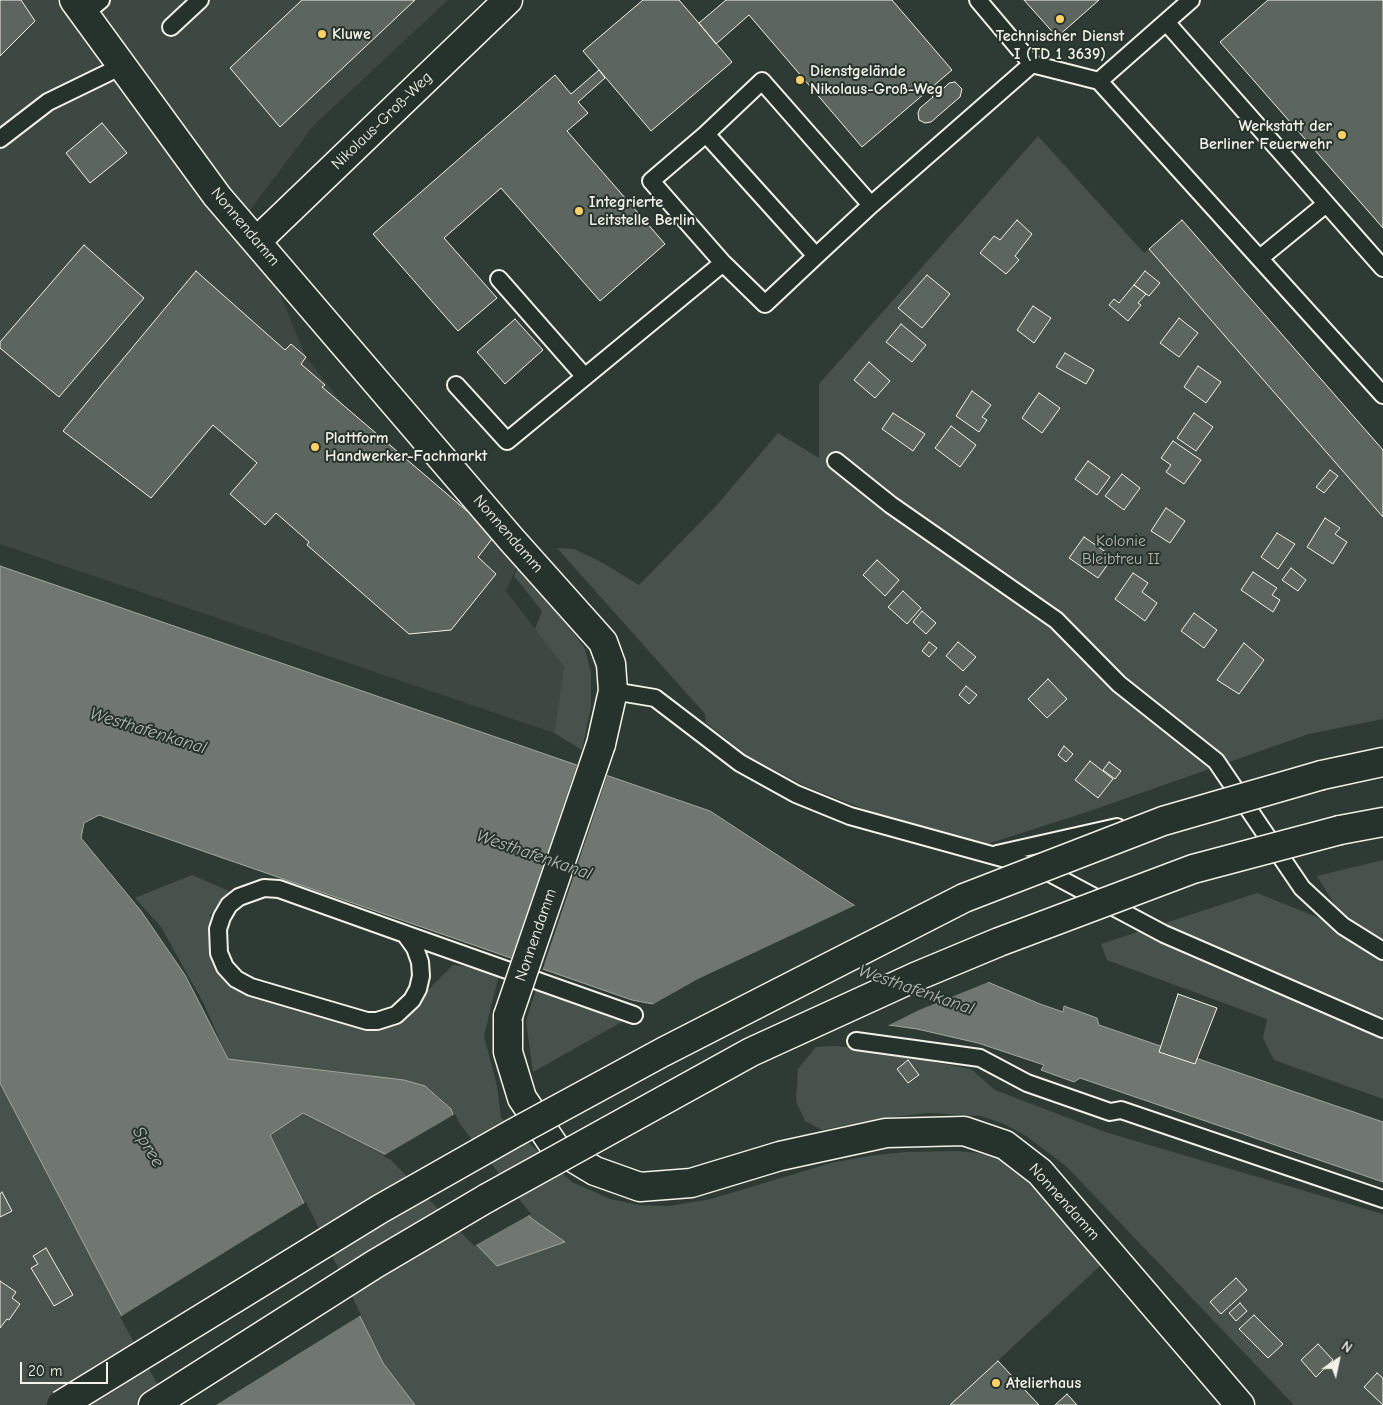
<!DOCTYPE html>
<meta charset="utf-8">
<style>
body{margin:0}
#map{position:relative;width:1383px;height:1405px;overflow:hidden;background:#2e3b34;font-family:"Comic Neue",sans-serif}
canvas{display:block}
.north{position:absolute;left:1313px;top:1335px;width:50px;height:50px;-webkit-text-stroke:4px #26332d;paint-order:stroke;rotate:34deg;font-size:14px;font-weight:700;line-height:20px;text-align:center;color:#f4f1e8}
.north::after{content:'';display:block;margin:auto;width:18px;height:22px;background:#f4f1e8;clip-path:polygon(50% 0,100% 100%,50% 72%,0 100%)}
.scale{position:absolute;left:20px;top:1362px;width:88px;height:22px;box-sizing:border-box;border:2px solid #f4f1e8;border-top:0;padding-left:6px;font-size:15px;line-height:18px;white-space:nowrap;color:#f4f1e8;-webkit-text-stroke:4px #26332d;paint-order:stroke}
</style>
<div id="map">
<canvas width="1383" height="1405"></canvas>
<div class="north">N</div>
<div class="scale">20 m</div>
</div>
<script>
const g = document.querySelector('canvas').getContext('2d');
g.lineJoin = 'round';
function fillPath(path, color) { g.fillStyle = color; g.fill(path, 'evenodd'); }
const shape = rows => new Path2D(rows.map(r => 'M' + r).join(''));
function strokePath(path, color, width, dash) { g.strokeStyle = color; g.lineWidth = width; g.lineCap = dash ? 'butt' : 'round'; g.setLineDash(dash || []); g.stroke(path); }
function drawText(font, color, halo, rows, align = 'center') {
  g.font = font + ' "Comic Neue",sans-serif'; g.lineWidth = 4; g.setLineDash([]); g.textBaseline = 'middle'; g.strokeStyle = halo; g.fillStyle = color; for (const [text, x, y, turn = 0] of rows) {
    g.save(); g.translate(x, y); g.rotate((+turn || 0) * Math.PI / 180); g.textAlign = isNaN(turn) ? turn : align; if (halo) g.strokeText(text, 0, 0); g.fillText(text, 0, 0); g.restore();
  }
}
fillPath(shape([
 [0,0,448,0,314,125,247,214,306,357,345,407,519,562,506,591,564,667,554,733,0,544]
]), '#3c4841');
fillPath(shape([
 [1038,136,1144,253,1149,249,1383,517,1383,719,1309,734,1087,812,987,844,882,816,805,786,748,756,706,723,705,714,557,548,574,549,603,563,639,585,717,505,778,433,819,458,819,384],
 [518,567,577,637,585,649,591,673,591,706,582,750,554,733,564,667,535,629,542,611,514,576],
 [1383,860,1383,1099,1274,1060,1263,1038,1267,1019,1107,960,1101,944,1257,893,1324,920,1360,928,1335,905,1317,876],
 [192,875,231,892,210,915,215,967,253,996,398,1020,453,965,500,970,484,1036,497,1086,501,1118,572,1182,610,1199,639,1205,669,1206,711,1199,831,1163,869,1156,905,1152,957,1151,978,1153,998,1158,1015,1167,1030,1180,1101,1265,950,1405,415,1405,383,1363,270,1134,303,1113,393,1158,497,1266,564,1242,531,1218,425,1086,404,1080,228,1059,204,1004,161,927,135,898],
 [537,986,627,1019,533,1072,526,1021],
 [835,1046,858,1048,971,1069,995,1090,1105,1132,1383,1214,1383,1405,1294,1405,1066,1166,1026,1136,1004,1124,981,1116,928,1113,878,1119,822,1130,805,1121,796,1101,798,1069,816,1047],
 [908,1060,919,1075,908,1083,897,1069],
 [0,1083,118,1309,172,1405,0,1405]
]), '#48524c');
const water = shape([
 [0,566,710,811,918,947,971,975,1040,1004,1063,1012,1064,1006,1097,1018,1099,1025,1383,1122,1383,1182,1080,1078,1074,1082,1041,1070,1044,1065,978,1043,917,1029,812,1014,658,1005,632,1000,99,815,84,823,81,838,141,911,185,975,228,1059,404,1080,425,1086,451,1109,457,1126,531,1218,565,1242,497,1266,393,1158,303,1113,270,1135,383,1363,415,1405,172,1405,118,1309,0,1083,0,566]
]);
fillPath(water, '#6f7770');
strokePath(water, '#a4a8a0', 1);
fillPath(shape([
 [578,762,608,773,542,971,511,960],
 [858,904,939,957,991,981,919,1010,885,1027,812,1016,677,1010,650,1006,698,979],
 [455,1114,460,1124,531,1214,474,1246,391,1160,383,1156],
 [306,1202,361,1315,216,1405,169,1405,120,1317]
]), '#2e3b34');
const building = shape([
 [0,0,21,0,35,21,0,56,0,0],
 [302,0,415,0,280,127,230,68,302,0],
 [643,0,679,0,732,62,651,131,583,51,643,0],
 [726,0,892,0,952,70,862,147,749,15,716,44,699,23,726,0],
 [1024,0,1099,0,1057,37,1024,0],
 [1268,0,1383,0,1383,228,1220,42,1268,0],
 [599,70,605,78,578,102,588,113,567,131,665,244,600,301,501,188,444,238,497,298,458,331,373,234,555,75,571,94,599,70],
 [955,82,962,89,960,97,931,122,925,123,919,120,918,113,920,108,933,97,928,91,935,86,940,92,949,83,955,82],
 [102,123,127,153,90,183,66,153,102,123],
 [1017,220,1032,234,1015,256,1019,260,1006,274,980,253,994,236,1000,240,1017,220],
 [1182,220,1383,450,1383,517,1149,249,1182,220],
 [84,245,144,298,59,397,0,348,0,342,84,245],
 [196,271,285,350,291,344,306,357,301,364,325,385,322,387,495,535,478,557,496,574,451,630,409,634,307,545,309,542,276,513,265,525,230,494,257,463,213,425,151,498,63,431,196,271],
 [1145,271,1160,283,1149,296,1134,285,1145,271],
 [927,275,950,294,922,328,898,308,927,275],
 [1134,285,1146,294,1138,303,1141,305,1128,321,1109,305,1114,299,1119,303,1134,285],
 [1033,306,1051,318,1034,343,1017,330,1033,306],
 [1179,318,1198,333,1179,357,1160,343,1179,318],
 [515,319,543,350,505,384,477,352,515,319],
 [901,324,926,345,912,362,886,342,901,324],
 [1065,353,1094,370,1086,384,1056,367,1065,353],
 [869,362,890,381,875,398,854,380,869,362],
 [1198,366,1221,382,1206,403,1184,387,1198,366],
 [972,391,991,405,982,417,987,420,979,432,956,416,972,391],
 [1039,393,1060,408,1042,433,1022,418,1039,393],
 [893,413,925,434,913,451,882,429,893,413],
 [1194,413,1213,427,1196,451,1177,438,1194,413],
 [951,426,976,445,960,467,935,448,951,426],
 [1173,441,1201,460,1184,484,1166,472,1171,465,1161,458,1173,441],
 [1088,461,1110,477,1097,495,1075,479,1088,461],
 [1330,470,1338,476,1324,493,1316,487,1330,470],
 [1122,474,1140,488,1124,510,1105,496,1122,474],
 [1166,508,1185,521,1170,543,1151,531,1166,508],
 [1325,518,1340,528,1335,534,1347,542,1333,564,1307,547,1325,518],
 [1277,533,1295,544,1278,569,1261,557,1277,533],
 [1084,537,1113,557,1098,578,1069,558,1084,537],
 [877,560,899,580,885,596,863,575,877,560],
 [1291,568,1306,580,1298,591,1282,580,1291,568],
 [1253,572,1277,588,1272,595,1280,600,1273,612,1241,590,1253,572],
 [1133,573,1148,583,1142,592,1157,603,1145,621,1115,599,1133,573],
 [903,591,921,608,907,624,888,607,903,591],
 [922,611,936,623,926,634,913,622,922,611],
 [1194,613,1217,630,1204,648,1181,631,1194,613],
 [929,642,937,648,929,657,922,651,929,642],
 [958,642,976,657,963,671,946,656,958,642],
 [1244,643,1264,660,1239,694,1217,680,1244,643],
 [1048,679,1067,699,1047,718,1028,699,1048,679],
 [966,686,977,695,969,704,959,695,966,686],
 [1064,746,1073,754,1066,762,1058,755,1064,746],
 [1090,761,1113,779,1098,798,1075,780,1090,761],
 [1109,762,1121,771,1115,779,1103,770,1109,762],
 [1178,994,1217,1008,1195,1064,1159,1052,1178,994],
 [908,1060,919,1075,908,1083,897,1069,908,1060],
 [2,1192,12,1211,0,1217,0,1194,2,1192],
 [46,1248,73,1295,54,1306,31,1268,38,1264,33,1256,46,1248],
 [1236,1278,1247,1290,1221,1314,1210,1302,1236,1278],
 [0,1281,16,1292,12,1298,20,1304,9,1320,7,1319,0,1328,0,1281],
 [1240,1303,1247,1311,1236,1321,1229,1313,1240,1303],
 [1254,1315,1283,1344,1268,1358,1239,1329,1254,1315],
 [1318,1344,1333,1360,1316,1377,1301,1360,1318,1344],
 [998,1361,1039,1405,950,1405,998,1361],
 [1377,1373,1383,1378,1383,1405,1364,1387,1377,1373],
 [1067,1394,1077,1405,1055,1405,1067,1394]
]);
fillPath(building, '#5c655e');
strokePath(building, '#f4f1e8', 1);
const service = shape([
 [978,0,1032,64,1099,81,1383,395],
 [84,14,101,0],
 [1166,22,1383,268],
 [171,27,200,0],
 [1099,81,1191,0],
 [706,134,651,181,723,263],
 [0,139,48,102,122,66],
 [816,256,871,205],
 [1260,258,1326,204],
 [499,279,585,377],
 [456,385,507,441,723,263,765,304,816,256,706,134,762,81,871,205,1032,64],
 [836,461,891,505,1056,620,1119,684,1216,761,1302,888,1343,926,1383,951],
 [613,691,655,698,740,763,796,794,850,816,1042,869,1164,934,1383,1029],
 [997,854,1117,827],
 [264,888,279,889,405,934,415,948,420,962,421,976,418,989,412,1000,396,1015,377,1021,367,1021,251,987,236,979,225,967,219,953,218,929,222,917,229,905,239,897,264,888],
 [405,934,634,1015],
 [856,1041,980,1058,1027,1083,1110,1112,1121,1110,1383,1199]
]);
const minor = shape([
 [74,0,217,196,511,539,603,642,611,664,613,691,601,744],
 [257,241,508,0],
 [508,1016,508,1052,522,1098,555,1147,595,1171,640,1187,691,1183,780,1156,886,1133,964,1131,1005,1145,1040,1172,1240,1405]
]);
const motorway = shape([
 [1322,775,1383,762],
 [1340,830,1383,822],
 [153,1405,375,1264,487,1198]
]);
strokePath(service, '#f4f1e8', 20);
strokePath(minor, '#f4f1e8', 31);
strokePath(motorway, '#f4f1e8', 31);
strokePath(service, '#26332d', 16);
strokePath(minor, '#26332d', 28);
strokePath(motorway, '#26332d', 28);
const minorBridge = shape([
 [508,1016,601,744]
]);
const motorwayBridge = shape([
 [487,1198,751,1052,915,977,999,942,1193,869,1340,830],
 [61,1405,380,1209,514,1133,663,1052,964,898,1163,821,1322,775]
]);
strokePath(minorBridge, '#f4f1e8', 31, []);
strokePath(motorwayBridge, '#f4f1e8', 31, []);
strokePath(minorBridge, '#26332d', 28);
strokePath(motorwayBridge, '#26332d', 28);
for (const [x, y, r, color] of [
 [1060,19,5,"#ffd166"],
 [322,34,5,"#ffd166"],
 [800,80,5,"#ffd166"],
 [1342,135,5,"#ffd166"],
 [579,211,5,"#ffd166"],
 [315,447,5,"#ffd166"],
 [996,1383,5,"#ffd166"]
]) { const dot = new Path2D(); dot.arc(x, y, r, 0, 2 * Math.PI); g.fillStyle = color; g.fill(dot); strokePath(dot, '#26332d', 2); }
drawText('bold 16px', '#f4f1e8', '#26332d', [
 ["Kluwe",332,34],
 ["Technischer Dienst",1060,36,"center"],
 ["I (TD 1 3639)",1060,54,"center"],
 ["Dienstgelände",810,71],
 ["Nikolaus-Groß-Weg",810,89],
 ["Werkstatt der",1332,126,"right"],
 ["Berliner Feuerwehr",1332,144,"right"],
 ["Integrierte",589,202],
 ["Leitstelle Berlin",589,220],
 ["Plattform",325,438],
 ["Handwerker-Fachmarkt",325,456],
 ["Atelierhaus",1006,1383]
], 'left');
drawText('16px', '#f4f1e8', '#26332d', [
 ["Nikolaus-Groß-Weg",382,121,-44],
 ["Nonnendamm",245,227,50],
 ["Nonnendamm",508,534,49],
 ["Nonnendamm",536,935,-71],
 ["Nonnendamm",1064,1202,48]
]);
drawText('16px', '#b8b9b1', '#26332d', [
 ["Kolonie",1121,541],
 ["Bleibtreu II",1121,559]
]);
drawText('italic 18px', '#b8bab2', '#26332d', [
 ["Westhafenkanal",148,731,17],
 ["Westhafenkanal",534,855,19],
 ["Westhafenkanal",916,990,19],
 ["Spree",148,1147,59]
]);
</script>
